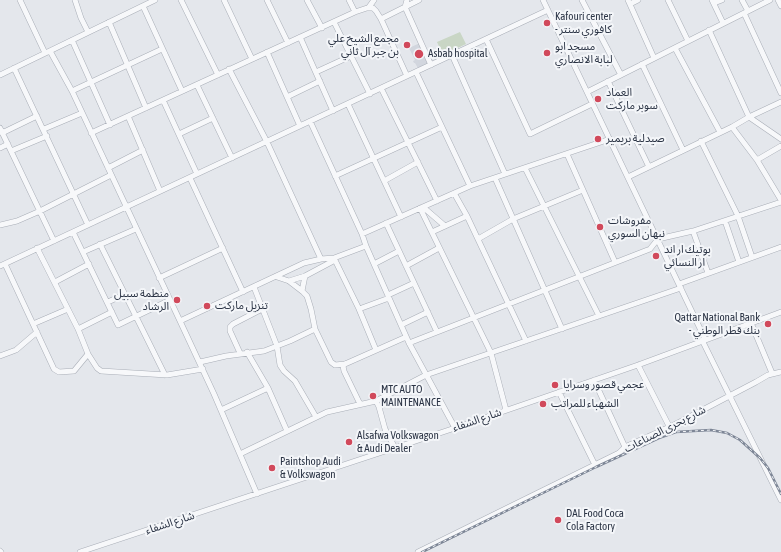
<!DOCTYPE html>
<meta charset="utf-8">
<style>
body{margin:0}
canvas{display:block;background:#e4e7ec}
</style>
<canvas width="781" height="552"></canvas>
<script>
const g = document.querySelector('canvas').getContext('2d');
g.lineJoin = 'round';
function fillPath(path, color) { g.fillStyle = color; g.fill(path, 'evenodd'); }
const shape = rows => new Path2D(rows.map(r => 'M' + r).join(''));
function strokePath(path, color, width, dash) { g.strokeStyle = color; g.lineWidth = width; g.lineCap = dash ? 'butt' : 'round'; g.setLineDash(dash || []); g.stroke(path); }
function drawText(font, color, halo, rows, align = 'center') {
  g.font = font + ' "Asap Condensed","Noto Sans Arabic",sans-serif'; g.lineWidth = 4; g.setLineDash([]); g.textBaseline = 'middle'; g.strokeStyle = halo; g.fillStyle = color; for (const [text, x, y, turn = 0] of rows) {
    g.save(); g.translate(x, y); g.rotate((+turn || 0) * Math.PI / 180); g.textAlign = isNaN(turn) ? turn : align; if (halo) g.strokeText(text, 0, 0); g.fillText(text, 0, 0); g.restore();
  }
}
fillPath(shape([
 [420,43,431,65,419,70,415,63,414,63,413,61,415,60,409,48]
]), '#d2d6de');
fillPath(shape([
 [460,32,466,44,443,55,437,42]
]), '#c9d6c5');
const minor = shape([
 [20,0,45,53],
 [75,0,81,18,88,32],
 [181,0,218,75],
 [224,0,252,59],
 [267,0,288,43],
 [307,0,322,28],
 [349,0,355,12],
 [419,0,405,7,431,65],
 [543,0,705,339],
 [582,0,621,75],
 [628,0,654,58],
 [668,0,688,41],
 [712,0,723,23],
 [742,0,748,11],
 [778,0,781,6],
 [714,3,722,0],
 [630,4,638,0],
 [143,6,182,91],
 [369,7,374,0],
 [744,13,781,93],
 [381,19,407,76],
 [109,22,146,108],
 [334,22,370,94],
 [709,30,749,117,781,139],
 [300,37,333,111],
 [486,39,530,134,592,104],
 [72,40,110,125],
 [675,48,720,132],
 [50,51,72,91,180,321,214,394,257,494],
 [267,52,300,126],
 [452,55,505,174],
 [642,64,683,150],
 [14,68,88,225],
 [229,69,267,142,321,259],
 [316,72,351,56],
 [416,72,470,186],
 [0,75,155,0],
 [608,81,649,167],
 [197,85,232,158],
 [381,88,437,201],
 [72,91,162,49],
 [587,92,770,0],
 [287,97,320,81],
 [163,100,197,174],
 [348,104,401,217],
 [128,116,160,191],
 [310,121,362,234,366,246,409,343,455,428],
 [732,127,757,160,781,200],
 [0,128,54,241],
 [44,129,82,113],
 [2,133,37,116],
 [91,133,355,12,367,8,373,8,376,11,381,19,405,7,407,0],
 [179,134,213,118],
 [701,141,738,216,752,257],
 [0,148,8,144],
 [11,151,47,136],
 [567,154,615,262],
 [757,160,781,146],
 [108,168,143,150],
 [525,168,599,316],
 [335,176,442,127],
 [628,177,732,127,749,117,781,102],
 [190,178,243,292],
 [495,178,562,329],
 [384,181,418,162],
 [454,193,467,216,526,341],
 [423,207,445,226],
 [420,208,491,353,506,410],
 [725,221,739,262],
 [386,223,437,332],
 [0,225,17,221,40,211,111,175],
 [693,231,708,273],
 [73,232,118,325,170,300],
 [432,232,467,216],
 [362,234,470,186,610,139],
 [478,239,513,219,583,190],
 [100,244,165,375],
 [37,248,78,329,88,354,97,368,101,371,167,375,203,369],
 [83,252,136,229],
 [334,258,359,309],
 [5,264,54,369,59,372,74,371,88,354],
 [374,264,399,251],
 [0,266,548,10],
 [406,266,439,248],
 [159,278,223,248],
 [289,281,305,276,335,260],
 [55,282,89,264],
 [679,284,781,247],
 [254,287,277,346,280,365,284,371,295,381,316,417],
 [302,291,305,276],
 [388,295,414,283],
 [108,302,125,294],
 [180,321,304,263,321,259,334,258,366,246],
 [751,323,772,373],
 [33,324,68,309],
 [401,325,428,312],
 [78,329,112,312],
 [315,329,331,362,335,365,345,364,406,337],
 [702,340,781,500],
 [409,343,650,249,658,239,693,231,781,202],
 [376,350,359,309,389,298],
 [247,352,268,388,287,431],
 [240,353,230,331,230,327,233,324,262,309],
 [0,356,16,350,37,332],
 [200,362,226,356,264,351,290,341,315,329,311,309,307,296,302,291,289,281,277,277],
 [345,364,343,366,344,371,360,404],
 [638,365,669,426],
 [594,380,625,447],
 [559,392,595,465],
 [376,401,426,375,681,288],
 [221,410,268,388],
 [240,454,327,412,376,401,379,407,385,429,395,448],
 [0,551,1,552],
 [80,552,455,428,638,365,781,312],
 [418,552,619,453,625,447,674,425,756,382,768,375,781,372]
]);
strokePath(minor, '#a9aeb7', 6);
strokePath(minor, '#f7f8fa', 5);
const rail = shape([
 [422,552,596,467,659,438,676,432,711,430,727,433,740,440,760,458,768,468,781,494]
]);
strokePath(rail, '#7d8696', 2.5);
strokePath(rail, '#f4f6f9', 1, [3]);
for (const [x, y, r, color] of [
 [547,23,4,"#d1495b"],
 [407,45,4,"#d1495b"],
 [547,53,4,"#d1495b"],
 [419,54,5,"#d1495b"],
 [598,99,4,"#d1495b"],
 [598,139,4,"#d1495b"],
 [600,227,4,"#d1495b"],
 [656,256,4,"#d1495b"],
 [177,300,4,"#d1495b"],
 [207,306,4,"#d1495b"],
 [768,324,4,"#d1495b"],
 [555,385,4,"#d1495b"],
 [373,396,4,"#d1495b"],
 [543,404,4,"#d1495b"],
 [349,442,4,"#d1495b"],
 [272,468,4,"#d1495b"],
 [558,520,4,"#d1495b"]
]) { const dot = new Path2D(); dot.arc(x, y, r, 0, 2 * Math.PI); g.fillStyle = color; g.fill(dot); strokePath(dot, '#f4f6f9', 1.5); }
drawText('11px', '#2b3445', '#f4f6f9', [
 ["Kafouri center",555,17],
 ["- كافوري سنتر",555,30],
 ["مجمع الشيخ علي",399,39,"right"],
 ["بن جبر آل ثاني",399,52,"right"],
 ["مسجد ابو",555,47],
 ["لبابة الانصاري",555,60],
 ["Asbab hospital",428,54],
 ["العماد",606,93],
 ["سوبر ماركت",606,106],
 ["صيدلية بريمير",606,139],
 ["مفروشات",608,221],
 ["نبهان السوري",608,234],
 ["بوتيك ار اند",664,250],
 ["ار النسائي",664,263],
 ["منظمة سبيل",169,294,"right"],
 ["الرشاد",169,307,"right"],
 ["تنزيل ماركت",215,306],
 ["Qattar National Bank",760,318,"right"],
 ["- بنك قطر الوطني",760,331,"right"],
 ["عجمي قصور وسرايا",563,385],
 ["MTC AUTO",381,390],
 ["MAINTENANCE",381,403],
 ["الشهباء للمراتب",551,404],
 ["Alsafwa Volkswagon",357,436],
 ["& Audi Dealer",357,449],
 ["Paintshop Audi",280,462],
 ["& Volkswagon",280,475],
 ["DAL Food Coca",566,514],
 ["Cola Factory",566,527]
], 'left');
drawText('11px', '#2b3445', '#f4f6f9', [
 ["شارع الشفاء",477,420,-19],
 ["شارع بحرى الصناعات",665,429,-27],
 ["شارع الشفاء",170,523,-18]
]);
</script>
